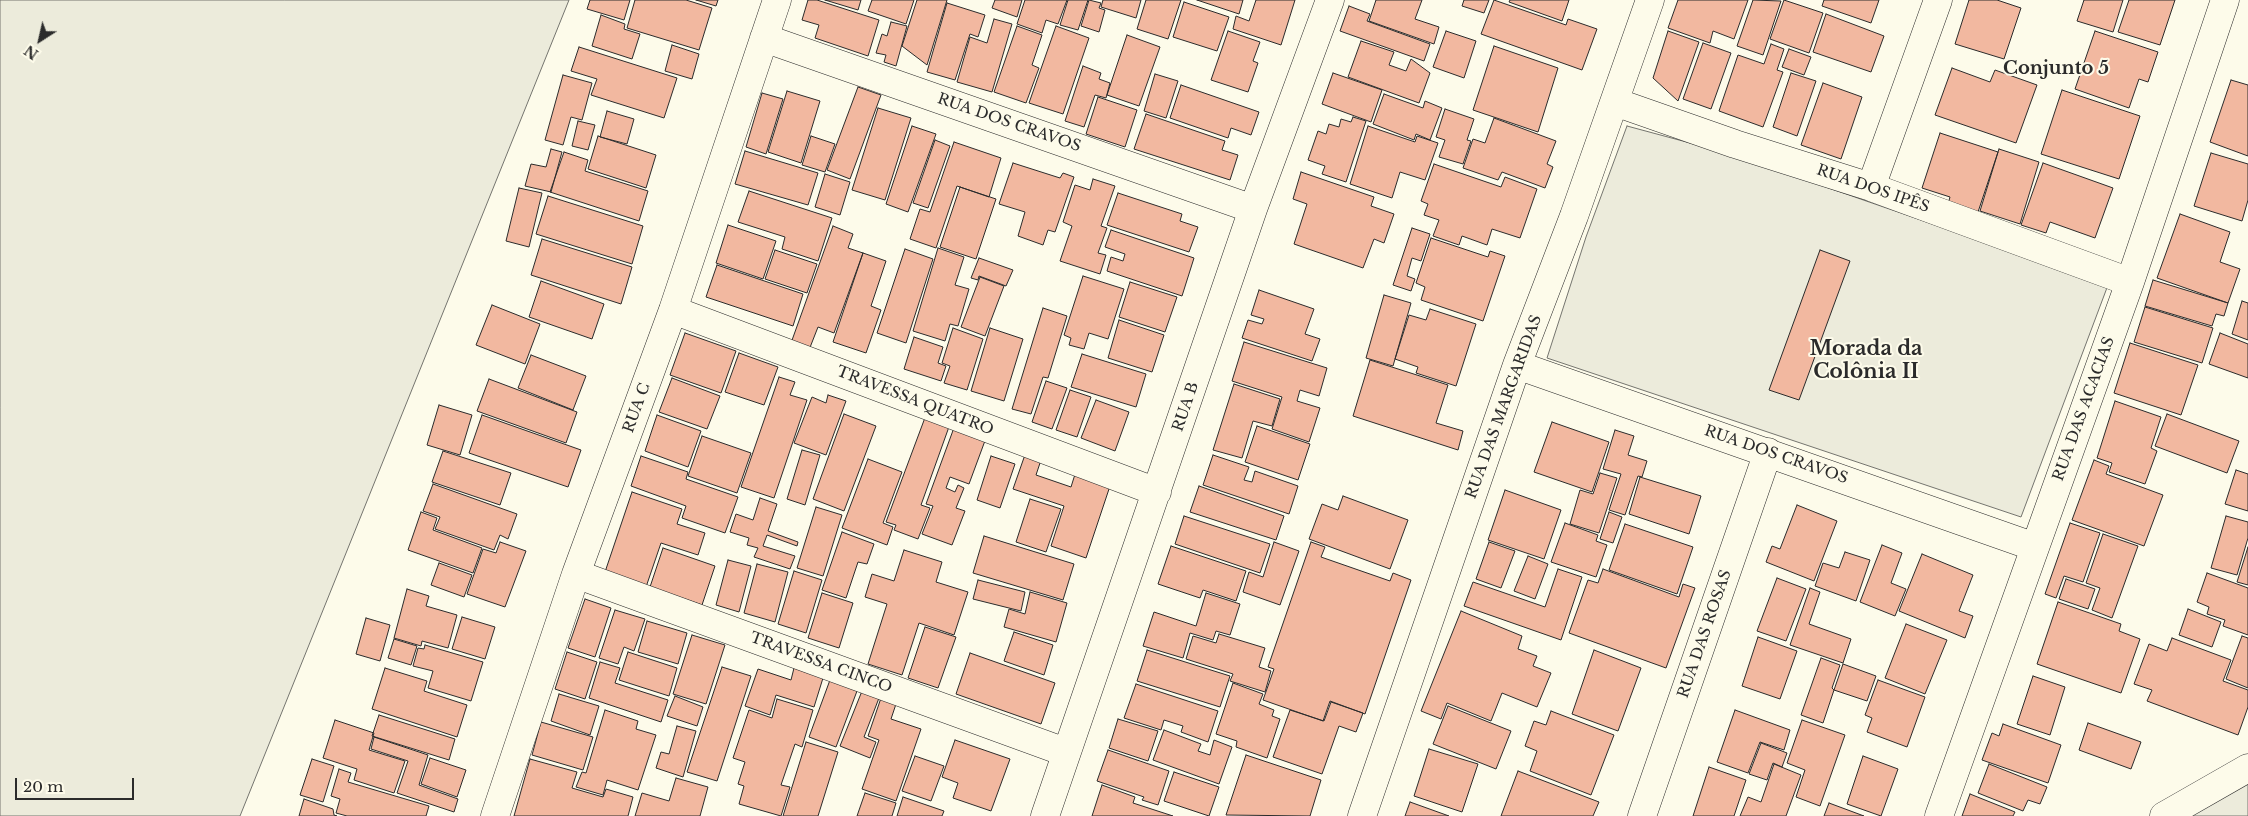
<!DOCTYPE html>
<meta charset="utf-8">
<style>
body{margin:0}
#map{position:relative;width:2248px;height:816px;overflow:hidden;background:#fdfbea;font-family:"Libre Baskerville",serif}
canvas{display:block}
.north{position:absolute;left:15px;top:15px;width:50px;height:50px;-webkit-text-stroke:4px #fdfbea;paint-order:stroke;rotate:215deg;font-size:14px;font-weight:700;line-height:20px;text-align:center;color:#2b2b2b}
.north::after{content:'';display:block;margin:auto;width:18px;height:22px;background:#2b2b2b;clip-path:polygon(50% 0,100% 100%,50% 72%,0 100%)}
.scale{position:absolute;left:15px;top:778px;width:119px;height:22px;box-sizing:border-box;border:2px solid #2b2b2b;border-top:0;padding-left:6px;font-size:15px;line-height:18px;white-space:nowrap;color:#2b2b2b;-webkit-text-stroke:4px #fdfbea;paint-order:stroke}
</style>
<div id="map">
<canvas width="2248" height="816"></canvas>
<div class="north">N</div>
<div class="scale">20 m</div>
</div>
<script>
const g = document.querySelector('canvas').getContext('2d');
g.lineJoin = 'round';
function fillPath(path, color) { g.fillStyle = color; g.fill(path, 'evenodd'); }
const shape = rows => new Path2D(rows.map(r => 'M' + r).join(''));
function strokePath(path, color, width, dash) { g.strokeStyle = color; g.lineWidth = width; g.lineCap = dash ? 'butt' : 'round'; g.setLineDash(dash || []); g.stroke(path); }
function drawText(font, color, halo, rows, align = 'center') {
  g.font = font + ' "Libre Baskerville",serif'; g.lineWidth = 4; g.setLineDash([]); g.textBaseline = 'middle'; g.strokeStyle = halo; g.fillStyle = color; for (const [text, x, y, turn = 0] of rows) {
    g.save(); g.translate(x, y); g.rotate((+turn || 0) * Math.PI / 180); g.textAlign = isNaN(turn) ? turn : align; if (halo) g.strokeText(text, 0, 0); g.fillText(text, 0, 0); g.restore();
  }
}
const green = shape([
 [0,0,569,0,240,816,0,816,0,0],
 [1627,126,1731,154,2108,285,2021,517,1547,358,1586,237,1627,126],
 [2248,783,2248,816,2183,816,2248,783]
]);
fillPath(green, '#ecebdb');
strokePath(green, '#74746e', 1);
const building = shape([
 [590,0,630,0,624,20,587,9,590,0],
 [635,0,686,0,712,8,699,50,627,28,635,0],
 [696,0,718,0,716,6,696,0],
 [808,0,817,0,879,20,868,56,815,38,819,25,802,20,808,0],
 [825,0,861,0,858,10,825,0],
 [872,0,914,0,906,24,868,11,872,0],
 [917,0,947,0,927,65,902,46,917,0],
 [995,0,1022,0,1017,17,992,8,995,0],
 [1025,0,1067,0,1058,24,1046,20,1042,33,1017,24,1025,0],
 [1068,0,1088,0,1078,30,1060,25,1068,0],
 [1089,0,1101,3,1099,8,1105,10,1099,32,1081,26,1089,0],
 [1103,0,1141,0,1136,18,1101,7,1103,0],
 [1146,0,1181,0,1168,39,1137,29,1146,0],
 [1197,0,1243,0,1239,14,1197,0],
 [1256,0,1295,0,1281,45,1233,29,1236,16,1249,21,1256,0],
 [1376,0,1422,0,1415,19,1439,27,1434,44,1369,21,1376,0],
 [1464,0,1489,0,1484,13,1462,6,1464,0],
 [1494,0,1566,25,1568,19,1597,29,1582,70,1481,34,1494,0],
 [1510,0,1569,0,1562,21,1509,2,1510,0],
 [1678,0,1748,0,1734,39,1713,31,1710,43,1668,28,1678,0],
 [1753,0,1781,1,1763,55,1737,46,1753,0],
 [1784,0,1823,13,1809,53,1770,39,1784,0],
 [1824,0,1879,0,1871,23,1822,6,1824,0],
 [1969,0,1997,0,2021,8,2004,59,1955,44,1969,0],
 [2084,0,2123,0,2113,32,2077,21,2084,0],
 [2129,0,2175,0,2160,45,2118,32,2129,0],
 [1184,2,1229,17,1217,51,1173,37,1184,2],
 [947,3,985,15,978,37,970,34,955,80,927,72,947,3],
 [1349,6,1370,14,1367,21,1430,44,1424,61,1340,31,1349,6],
 [1826,14,1884,36,1871,72,1813,52,1826,14],
 [601,15,625,24,624,29,640,34,632,59,592,46,601,15],
 [994,19,1012,24,992,92,957,82,970,37,987,43,994,19],
 [891,22,907,26,896,66,884,62,886,55,876,53,882,34,887,36,891,22],
 [1017,26,1042,35,1032,65,1039,68,1026,103,994,92,1017,26],
 [1056,26,1089,38,1063,114,1029,103,1056,26],
 [1228,31,1260,42,1253,61,1258,63,1248,92,1211,80,1228,31],
 [1446,31,1476,41,1464,78,1433,67,1446,31],
 [1668,31,1699,42,1678,101,1653,78,1668,31],
 [2095,31,2158,52,2148,82,2139,79,2129,108,2075,89,2095,31],
 [1127,35,1160,47,1139,106,1107,95,1127,35],
 [1361,41,1394,52,1389,65,1406,71,1411,59,1430,73,1419,103,1348,77,1361,41],
 [1703,43,1731,53,1711,109,1683,99,1703,43],
 [1771,44,1784,49,1777,70,1783,72,1763,127,1719,111,1738,55,1764,64,1771,44],
 [672,45,699,54,692,79,665,71,672,45],
 [1494,46,1558,68,1538,132,1473,110,1494,46],
 [579,47,677,78,664,118,591,95,597,79,571,71,579,47],
 [1789,49,1811,57,1804,75,1782,67,1789,49],
 [1083,66,1101,73,1099,79,1110,83,1106,98,1095,95,1084,127,1065,121,1083,66],
 [1952,68,1990,82,1995,70,2037,85,2016,143,1935,115,1952,68],
 [1333,73,1382,90,1371,122,1322,104,1333,73],
 [1791,73,1816,81,1797,136,1773,127,1791,73],
 [1155,74,1178,81,1166,118,1144,111,1155,74],
 [563,75,592,83,582,120,571,117,563,145,545,140,563,75],
 [2231,80,2248,85,2248,156,2210,142,2231,80],
 [1823,83,1862,97,1841,159,1801,145,1823,83],
 [1181,85,1259,112,1251,135,1231,128,1228,138,1170,118,1181,85],
 [858,87,881,95,850,179,827,170,858,87],
 [2062,90,2140,116,2119,179,2041,154,2062,90],
 [787,91,820,101,801,163,768,152,787,91],
 [762,93,783,99,766,154,746,147,762,93],
 [1384,94,1423,108,1425,101,1442,108,1430,140,1416,134,1414,140,1373,124,1384,94],
 [1098,97,1137,110,1125,147,1086,134,1098,97],
 [878,108,911,118,885,200,852,190,878,108],
 [1445,109,1474,119,1467,140,1471,141,1463,164,1439,157,1445,140,1436,137,1445,109],
 [607,111,634,119,627,144,600,137,607,111],
 [1146,114,1225,141,1222,150,1238,155,1230,180,1134,149,1146,114],
 [1353,117,1366,121,1346,182,1322,174,1325,166,1308,160,1318,131,1326,134,1329,124,1339,127,1341,119,1351,122,1353,117],
 [1494,118,1556,141,1547,164,1553,167,1545,188,1502,172,1498,180,1463,168,1473,139,1485,143,1494,118],
 [578,121,595,125,588,150,572,146,578,121],
 [912,126,936,134,908,212,886,204,912,126],
 [1368,126,1415,142,1417,136,1438,143,1425,180,1400,172,1392,198,1350,184,1368,126],
 [1940,133,1998,152,1975,221,1946,211,1950,197,1922,188,1940,133],
 [598,136,656,155,646,188,588,169,598,136],
 [811,136,835,144,825,172,802,165,811,136],
 [935,140,950,146,928,208,913,203,935,140],
 [954,142,1001,158,989,197,957,186,936,248,910,239,920,209,930,212,954,142],
 [551,149,562,152,551,192,525,186,531,164,546,167,551,149],
 [1999,149,2039,162,2020,224,1980,211,1999,149],
 [745,151,818,173,808,205,735,184,745,151],
 [564,152,588,160,585,171,648,191,639,221,550,192,564,152],
 [2211,153,2248,164,2248,200,2242,221,2194,206,2211,153],
 [1013,163,1060,178,1063,173,1074,177,1055,232,1048,230,1043,245,1018,236,1025,212,999,204,1013,163],
 [2043,163,2113,188,2095,238,2050,222,2046,233,2021,225,2043,163],
 [1434,164,1501,187,1505,177,1537,189,1520,238,1492,229,1487,245,1462,236,1459,245,1433,236,1439,220,1424,215,1428,204,1421,201,1434,164],
 [1301,172,1374,197,1371,206,1394,214,1384,243,1374,239,1363,268,1294,244,1307,204,1293,199,1301,172],
 [825,174,850,182,840,215,815,207,825,174],
 [1093,179,1115,186,1101,226,1107,228,1098,253,1106,255,1100,274,1060,261,1072,226,1063,222,1075,185,1090,190,1093,179],
 [960,187,996,199,976,259,940,247,960,187],
 [519,188,542,193,529,247,506,241,519,188],
 [749,191,832,218,818,261,782,249,785,237,738,222,749,191],
 [1118,193,1182,214,1180,221,1198,227,1189,252,1107,225,1118,193],
 [548,196,643,226,632,264,536,234,548,196],
 [2180,214,2230,232,2220,262,2240,269,2228,303,2157,278,2180,214],
 [728,225,776,241,763,279,716,263,728,225],
 [833,226,853,234,848,248,863,253,834,333,818,327,809,350,791,343,833,226],
 [1412,228,1430,234,1421,261,1412,258,1407,276,1415,279,1411,291,1393,285,1412,228],
 [1111,230,1194,258,1182,296,1107,271,1111,257,1123,261,1125,254,1105,247,1111,230],
 [1431,238,1488,257,1490,251,1505,256,1483,321,1421,300,1425,287,1416,283,1431,238],
 [542,239,632,267,621,304,531,275,542,239],
 [938,248,964,257,955,285,969,289,958,326,950,324,945,341,913,331,938,248],
 [905,249,933,259,906,343,877,333,905,249],
 [775,250,817,264,807,293,765,279,775,250],
 [1820,250,1850,261,1799,400,1769,390,1820,250],
 [863,253,886,261,871,306,881,310,866,353,833,342,863,253],
 [979,258,1013,270,1006,286,979,276,978,280,971,278,979,258],
 [717,265,803,294,793,326,706,297,717,265],
 [1083,276,1124,289,1108,339,1089,333,1084,349,1069,345,1071,338,1064,335,1083,276],
 [980,277,1004,286,985,336,961,327,980,277],
 [2153,280,2228,303,2224,316,2216,314,2212,326,2145,306,2153,280],
 [541,281,604,304,592,339,529,317,541,281],
 [1130,282,1177,297,1165,332,1119,317,1130,282],
 [1259,290,1314,309,1305,334,1320,339,1312,361,1242,338,1248,320,1262,324,1264,319,1251,315,1259,290],
 [1384,295,1411,303,1393,366,1366,358,1384,295],
 [2242,301,2248,303,2248,340,2232,334,2242,301],
 [492,305,540,324,525,364,476,345,492,305],
 [2145,307,2213,328,2202,363,2134,342,2145,307],
 [1043,308,1067,316,1048,378,1043,377,1031,414,1012,409,1043,308],
 [1430,309,1476,324,1456,386,1416,373,1418,367,1395,359,1409,315,1426,320,1430,309],
 [1119,320,1164,335,1152,372,1108,358,1119,320],
 [953,328,983,339,967,390,944,383,950,366,942,363,953,328],
 [990,328,1023,339,1004,401,971,391,990,328],
 [685,333,736,351,721,393,670,375,685,333],
 [2220,333,2248,344,2248,378,2209,364,2220,333],
 [914,337,943,347,938,363,946,366,941,381,904,369,914,337],
 [1244,342,1327,368,1319,396,1300,390,1297,401,1320,408,1309,442,1272,429,1282,397,1232,381,1244,342],
 [2130,343,2198,365,2181,415,2114,393,2130,343],
 [739,353,778,367,764,405,725,392,739,353],
 [1082,354,1146,374,1136,407,1071,387,1082,354],
 [531,355,586,376,573,410,518,388,531,355],
 [1370,360,1448,385,1436,423,1463,431,1458,450,1353,416,1370,360],
 [779,377,795,382,790,395,807,400,774,498,741,487,779,377],
 [672,378,720,396,707,429,659,412,672,378],
 [489,379,577,412,566,443,477,411,489,379],
 [1046,381,1067,388,1052,429,1032,422,1046,381],
 [1234,384,1280,399,1272,426,1253,421,1242,458,1213,450,1234,384],
 [1070,390,1091,397,1077,437,1056,430,1070,390],
 [828,395,846,401,826,455,794,443,812,397,826,403,828,395],
 [1096,400,1129,412,1115,451,1081,438,1096,400],
 [2115,401,2161,417,2151,448,2157,451,2145,484,2109,472,2112,463,2097,458,2115,401],
 [439,405,472,415,460,455,427,445,439,405],
 [844,414,876,426,844,511,813,499,844,414],
 [2167,414,2239,441,2227,473,2155,446,2167,414],
 [482,415,581,450,568,487,469,453,482,415],
 [657,415,701,431,688,467,645,451,657,415],
 [926,415,950,424,921,505,930,508,918,539,894,530,896,525,886,522,926,415],
 [1552,422,1609,442,1592,492,1534,472,1552,422],
 [955,425,986,438,969,484,950,477,946,488,955,492,958,485,964,488,956,508,965,511,952,545,922,534,933,506,926,504,955,425],
 [1257,426,1310,444,1298,480,1245,462,1257,426],
 [1615,430,1634,436,1628,455,1647,461,1642,477,1638,476,1625,515,1609,510,1621,474,1603,469,1615,430],
 [702,436,751,453,737,493,688,476,702,436],
 [1027,449,1043,454,1036,475,1071,487,1076,471,1111,483,1086,558,1051,546,1064,506,1013,489,1027,449],
 [802,450,820,455,805,505,787,499,802,450],
 [443,451,511,473,500,505,432,482,443,451],
 [1213,455,1249,467,1244,480,1252,482,1255,471,1298,486,1289,514,1203,485,1213,455],
 [641,456,688,472,686,479,738,497,725,533,682,518,686,506,631,486,641,456],
 [991,456,1015,464,1000,508,977,500,991,456],
 [868,459,902,472,883,523,893,527,887,545,842,528,868,459],
 [2094,460,2109,466,2106,474,2163,495,2144,546,2072,520,2094,460],
 [2236,470,2248,474,2248,511,2225,504,2236,470],
 [1600,473,1617,478,1599,533,1570,524,1580,490,1593,494,1600,473],
 [1640,477,1701,496,1689,534,1629,514,1640,477],
 [433,484,517,514,508,539,500,535,494,550,435,529,440,517,423,511,433,484],
 [1199,486,1284,516,1276,540,1190,512,1199,486],
 [1505,490,1561,510,1544,559,1488,540,1505,490],
 [632,492,682,509,677,524,705,533,698,555,661,543,646,587,605,572,632,492],
 [1343,496,1408,520,1390,569,1309,539,1322,504,1338,510,1343,496],
 [760,498,777,504,768,531,798,542,797,546,767,535,763,546,795,556,790,569,754,557,758,548,747,545,749,538,730,532,736,514,753,520,760,498],
 [1030,499,1061,509,1046,552,1016,542,1030,499],
 [1797,505,1837,521,1814,581,1766,562,1772,546,1780,549,1797,505],
 [816,507,842,515,823,576,797,568,816,507],
 [421,512,437,518,433,530,482,548,473,573,408,550,421,512],
 [1609,512,1622,517,1613,543,1600,539,1609,512],
 [1184,516,1270,544,1260,573,1175,544,1184,516],
 [2226,516,2248,522,2248,538,2237,575,2211,568,2226,516],
 [1565,523,1598,535,1596,541,1607,545,1596,577,1551,562,1565,523],
 [2070,523,2100,533,2083,582,2064,576,2056,598,2045,594,2070,523],
 [1625,524,1693,547,1677,594,1609,570,1625,524],
 [842,532,874,544,867,564,858,562,846,598,822,590,842,532],
 [2103,534,2138,546,2112,618,2092,610,2100,588,2086,583,2103,534],
 [984,536,1074,564,1063,600,973,573,984,536],
 [500,542,526,551,505,607,467,594,483,549,496,553,500,542],
 [1274,542,1299,551,1280,605,1243,592,1249,572,1263,577,1274,542],
 [1311,542,1325,547,1321,557,1390,581,1393,573,1411,580,1365,714,1330,701,1323,721,1263,700,1274,669,1268,667,1311,542],
 [1489,542,1515,551,1501,588,1476,579,1489,542],
 [1882,545,1902,553,1891,583,1906,589,1895,616,1860,602,1882,545],
 [1171,546,1246,571,1236,601,1203,590,1200,598,1158,584,1171,546],
 [2248,547,2248,585,2237,582,2248,547],
 [663,548,715,566,702,605,650,587,663,548],
 [904,550,942,562,936,582,968,592,954,635,919,623,902,675,868,664,887,604,865,597,872,574,894,581,904,550],
 [1845,552,1870,560,1856,601,1815,586,1823,563,1839,568,1845,552],
 [1922,554,1973,575,1959,611,1973,616,1965,638,1899,611,1922,554],
 [1528,556,1548,564,1535,599,1514,591,1528,556],
 [728,560,751,566,739,612,716,605,728,560],
 [439,563,472,575,464,597,431,585,439,563],
 [757,564,788,572,775,622,744,613,757,564],
 [1558,569,1582,577,1561,640,1464,606,1473,582,1545,607,1558,569],
 [1603,569,1679,597,1683,584,1695,588,1666,668,1569,633,1588,580,1598,583,1603,569],
 [794,571,822,580,806,633,778,624,794,571],
 [2207,573,2248,588,2248,635,2223,626,2225,620,2207,614,2209,607,2197,602,2207,573],
 [1777,578,1806,589,1786,641,1757,631,1777,578],
 [2066,579,2095,589,2088,609,2059,599,2066,579],
 [978,580,1025,592,1021,611,973,599,978,580],
 [1810,588,1820,592,1809,624,1851,639,1843,663,1790,645,1810,588],
 [407,589,429,596,426,606,457,615,448,648,422,641,421,646,394,638,407,589],
 [1030,592,1067,603,1056,642,1004,627,1009,609,1025,614,1030,592],
 [822,593,853,603,839,648,808,638,822,593],
 [1206,593,1240,604,1230,635,1216,631,1213,640,1190,633,1183,658,1143,646,1154,612,1196,626,1206,593],
 [585,599,611,608,595,657,568,648,585,599],
 [2058,602,2121,624,2119,631,2140,639,2121,693,2037,664,2058,602],
 [2188,609,2221,622,2212,647,2179,635,2188,609],
 [615,610,645,619,634,651,624,647,618,664,599,658,615,610],
 [1461,611,1522,636,1518,649,1537,656,1533,666,1551,673,1537,707,1502,693,1491,721,1447,703,1441,719,1421,711,1461,611],
 [462,617,495,627,485,659,452,649,462,617],
 [366,618,390,625,380,661,356,654,366,618],
 [647,621,687,633,678,664,638,652,647,621],
 [1906,624,1947,640,1925,694,1885,678,1906,624],
 [925,627,956,637,938,688,908,678,925,627],
 [1014,632,1053,645,1044,675,1004,661,1014,632],
 [1219,634,1265,648,1259,667,1271,671,1265,692,1230,681,1233,674,1186,659,1193,636,1216,643,1219,634],
 [692,635,725,645,706,704,673,694,692,635],
 [2242,636,2248,638,2248,688,2226,679,2242,636],
 [1758,637,1797,651,1780,699,1742,686,1758,637],
 [2172,638,2231,660,2223,681,2248,690,2248,707,2238,735,2147,701,2152,690,2134,684,2149,644,2167,651,2172,638],
 [394,639,417,646,411,665,388,658,394,639],
 [425,645,483,662,471,701,428,688,433,671,413,666,418,648,424,649,425,645],
 [1147,650,1230,676,1220,707,1137,681,1147,650],
 [1594,650,1641,668,1618,731,1572,714,1594,650],
 [567,652,597,662,585,699,555,689,567,652],
 [628,652,677,668,669,696,619,680,628,652],
 [970,653,1055,683,1041,724,956,694,970,653],
 [1821,658,1840,665,1832,688,1834,690,1823,723,1801,715,1821,658],
 [600,662,620,668,615,683,668,700,661,722,589,698,600,662],
 [1843,664,1876,676,1867,701,1834,690,1843,664],
 [722,667,751,676,717,781,687,772,722,667],
 [385,668,427,681,424,691,467,705,457,737,372,709,385,668],
 [794,668,823,678,814,707,776,695,770,715,745,706,758,669,791,680,794,668],
 [2033,676,2065,687,2050,735,2017,724,2033,676],
 [830,680,857,691,836,747,809,737,830,680],
 [1878,680,1925,697,1907,747,1867,732,1872,718,1865,715,1878,680],
 [1233,683,1263,694,1259,704,1274,710,1272,716,1280,719,1267,758,1236,747,1237,741,1216,734,1233,683],
 [1136,684,1218,711,1208,742,1181,732,1183,726,1164,720,1161,730,1124,718,1136,684],
 [862,691,879,698,864,737,876,742,870,758,840,746,862,691],
 [559,694,599,706,590,735,551,721,559,694],
 [675,696,703,707,697,726,667,716,675,696],
 [881,698,896,704,891,719,921,729,896,801,862,789,879,740,868,736,881,698],
 [777,699,813,710,802,747,795,744,781,785,790,787,781,816,739,804,744,786,738,784,745,762,733,758,749,710,772,718,777,699],
 [1331,702,1363,713,1356,732,1339,726,1322,774,1273,757,1290,710,1324,721,1331,702],
 [1448,706,1511,731,1496,769,1433,744,1448,706],
 [605,710,638,721,636,729,656,735,638,790,607,780,603,795,576,787,582,772,586,773,605,710],
 [1735,710,1790,730,1784,750,1760,742,1748,773,1717,762,1735,710],
 [1551,711,1614,735,1591,795,1530,771,1537,751,1525,746,1534,721,1546,725,1551,711],
 [379,715,455,739,449,760,372,736,379,715],
 [1118,719,1158,731,1148,761,1109,748,1118,719],
 [335,720,374,733,369,750,405,761,394,793,354,780,357,769,323,758,335,720],
 [1802,720,1845,735,1820,806,1796,797,1805,770,1787,763,1802,720],
 [541,722,593,737,583,770,532,755,541,722],
 [2088,723,2141,742,2131,769,2079,750,2088,723],
 [2003,724,2061,745,2048,783,1982,760,1992,733,1999,736,2003,724],
 [677,726,696,731,683,777,656,768,661,752,669,754,677,726],
 [1164,730,1201,744,1198,751,1210,755,1214,740,1232,747,1219,784,1153,760,1164,730],
 [374,737,428,755,419,785,458,799,454,812,397,793,408,761,371,749,374,737],
 [955,740,1010,759,991,811,953,798,958,783,942,777,955,740],
 [806,742,838,752,818,816,783,816,806,742],
 [1761,743,1787,753,1782,767,1773,763,1767,780,1749,774,1761,743],
 [1429,749,1478,764,1462,812,1414,796,1429,749],
 [1108,750,1169,771,1158,805,1142,800,1144,797,1097,781,1108,750],
 [1246,755,1321,780,1310,816,1226,815,1246,755],
 [915,756,944,766,931,801,902,791,915,756],
 [1863,756,1898,769,1881,816,1847,804,1863,756],
 [430,758,466,770,457,797,421,784,430,758],
 [312,759,334,766,323,802,300,795,312,759],
 [530,759,577,772,572,788,603,797,606,789,633,797,628,816,514,816,530,759],
 [1774,764,1801,775,1786,816,1740,816,1748,797,1761,802,1774,764],
 [1989,764,2047,787,2040,804,2028,800,2023,811,1978,793,1989,764],
 [1709,767,1746,780,1734,816,1693,816,1709,767],
 [339,769,351,773,348,782,429,806,426,816,347,816,336,813,340,799,331,796,339,769],
 [1518,771,1599,802,1593,816,1501,816,1518,771],
 [1174,772,1219,787,1209,816,1164,801,1174,772],
 [676,778,708,787,700,816,635,816,642,793,669,801,676,778],
 [1102,785,1135,797,1133,803,1173,816,1092,816,1102,785],
 [865,793,896,803,892,816,857,816,865,793],
 [1970,794,2015,812,2013,816,1962,816,1970,794],
 [903,797,944,811,942,816,897,816,903,797],
 [304,799,333,809,334,815,337,816,299,816,304,799],
 [1410,802,1449,816,1405,816,1410,802],
 [1829,803,1864,816,1824,816,1829,803]
]);
fillPath(building, '#f2b8a0');
strokePath(building, '#2b2b2b', 1);
const minor = shape([
 [764,38,1253,209],
 [1615,102,1735,144,1871,187,2130,282],
 [1871,187,1938,0],
 [673,310,1157,492],
 [1517,365,2035,547],
 [576,574,1065,752],
 [495,816,576,574,673,310,777,0],
 [1045,816,1253,209,1330,0],
 [1362,816,1517,365,1574,216,1650,0],
 [1642,816,1768,452],
 [1939,816,2130,282,2225,0],
 [2164,816,2248,768]
]);
strokePath(minor, '#2b2b2b', 29);
strokePath(minor, '#fdfbea', 28);
drawText('15px', '#2b2b2b', '#fdfbea', [
 ["RUA DOS CRAVOS",1009,123,19],
 ["RUA DOS IPÊS",1873,189,19],
 ["TRAVESSA QUATRO",915,401,21],
 ["RUA B",1186,407,-71],
 ["RUA DAS MARGARIDAS",1504,407,-70],
 ["RUA C",637,408,-70],
 ["RUA DAS ACACIAS",2084,409,-70],
 ["RUA DOS CRAVOS",1776,455,19],
 ["RUA DAS ROSAS",1705,634,-71],
 ["TRAVESSA CINCO",821,663,20]
]);
drawText('bold 18px', '#2b2b2b', '#fdfbea', [
 ["Conjunto 5",2056,69]
]);
drawText('bold 20px', '#2b2b2b', '#fdfbea', [
 ["Morada da",1866,349],
 ["Colônia II",1866,372]
]);
</script>
